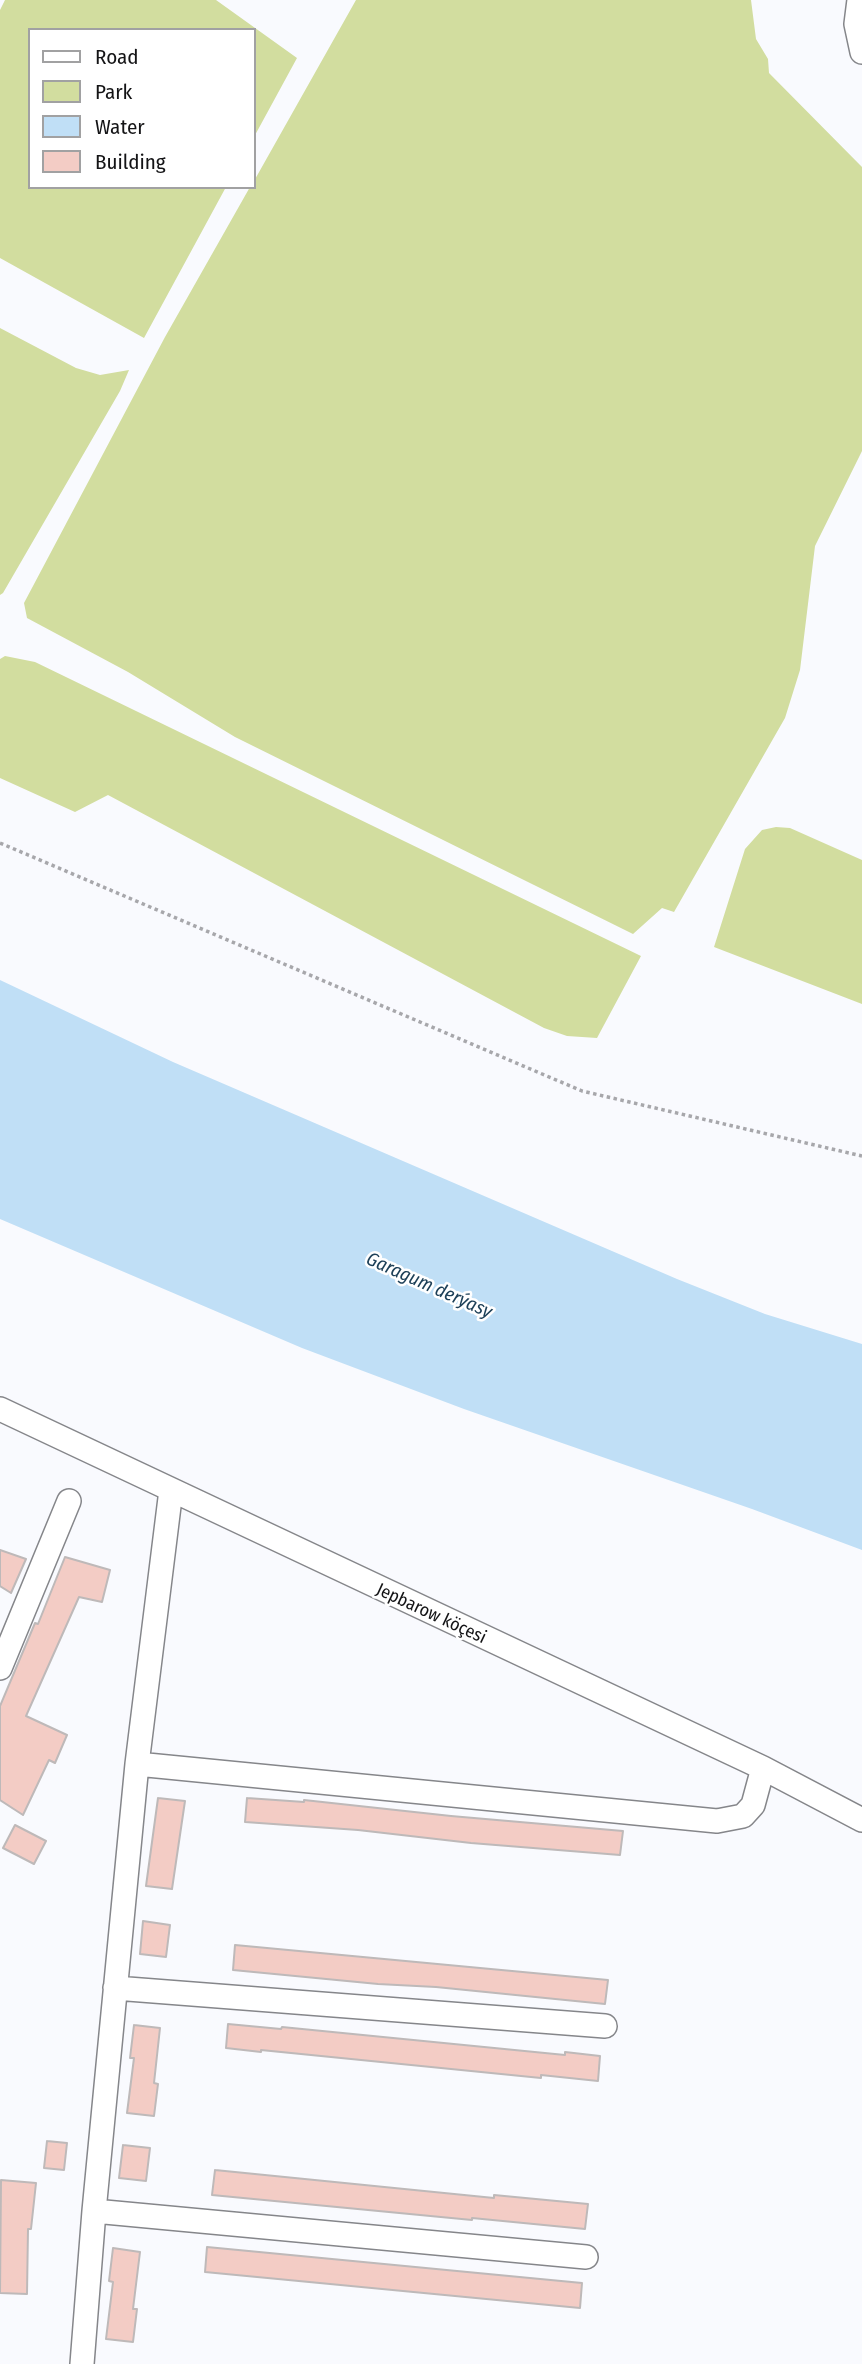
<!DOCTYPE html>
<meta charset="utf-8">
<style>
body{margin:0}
#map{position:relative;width:862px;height:2364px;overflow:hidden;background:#f9fafe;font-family:"Fira Sans Condensed",sans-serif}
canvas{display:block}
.legend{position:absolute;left:28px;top:28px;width:228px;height:161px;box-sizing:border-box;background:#fff;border:2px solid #a1a1a2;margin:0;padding:9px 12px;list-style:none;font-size:21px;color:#141416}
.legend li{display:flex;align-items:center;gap:14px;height:35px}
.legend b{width:35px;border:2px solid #a1a1a2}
</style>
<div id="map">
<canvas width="862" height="2364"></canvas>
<ul class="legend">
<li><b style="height:9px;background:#fff"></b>Road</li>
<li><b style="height:19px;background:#d2dd9f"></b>Park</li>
<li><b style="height:19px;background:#c0dff6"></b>Water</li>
<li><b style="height:19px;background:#f3ccc5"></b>Building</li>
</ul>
</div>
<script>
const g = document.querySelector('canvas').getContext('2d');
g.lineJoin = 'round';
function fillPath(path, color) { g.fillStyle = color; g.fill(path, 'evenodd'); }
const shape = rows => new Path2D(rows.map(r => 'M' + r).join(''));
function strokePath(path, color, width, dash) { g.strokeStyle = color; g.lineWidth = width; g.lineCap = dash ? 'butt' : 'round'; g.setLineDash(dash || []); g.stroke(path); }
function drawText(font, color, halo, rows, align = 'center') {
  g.font = font + ' "Fira Sans Condensed",sans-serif'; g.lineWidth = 5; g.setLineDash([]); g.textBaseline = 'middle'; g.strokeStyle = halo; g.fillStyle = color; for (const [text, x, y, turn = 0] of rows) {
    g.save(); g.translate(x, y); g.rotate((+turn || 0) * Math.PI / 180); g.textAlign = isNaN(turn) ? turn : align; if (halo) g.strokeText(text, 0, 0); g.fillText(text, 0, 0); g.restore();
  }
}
fillPath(shape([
 [5,0,216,0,297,58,254,137,254,30,30,30,30,187,226,187,144,338,0,258,0,10],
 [356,0,751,0,756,39,768,59,769,73,862,167,862,451,815,546,800,670,785,718,674,912,662,908,633,934,235,737,128,672,27,618,24,603,165,337,250,187,254,187,254,181],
 [0,328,76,368,100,375,129,370,120,391,3,593,0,595],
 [5,656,35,662,641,956,597,1038,567,1036,544,1028,108,795,75,812,0,778,0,659],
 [776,827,790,828,862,860,862,1004,714,947,745,849,762,830]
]), '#d2dd9f');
fillPath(shape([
 [0,980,173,1062,677,1279,765,1314,862,1344,862,1550,752,1509,464,1409,302,1348,0,1219]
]), '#c0dff6');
const building = shape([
 [0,1550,26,1559,11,1593,0,1586,0,1550],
 [65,1557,110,1570,102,1602,79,1597,26,1716,67,1735,55,1763,49,1760,23,1815,0,1800,0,1706,35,1623,38,1624,65,1557],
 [158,1798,185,1801,172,1889,146,1886,158,1798],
 [247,1798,304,1802,304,1800,451,1816,623,1831,620,1855,471,1843,358,1830,245,1822,247,1798],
 [15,1825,46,1841,34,1864,3,1848,15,1825],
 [143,1921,170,1925,166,1957,140,1954,143,1921],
 [235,1945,608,1980,605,2004,436,1987,378,1984,233,1970,235,1945],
 [228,2024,281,2029,282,2027,565,2055,565,2052,600,2056,598,2081,541,2075,541,2078,261,2050,261,2052,226,2048,228,2024],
 [134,2025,160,2028,154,2083,158,2084,154,2116,127,2113,134,2058,130,2058,134,2025],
 [47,2141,67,2143,64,2170,44,2168,47,2141],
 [123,2145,150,2148,146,2181,119,2178,123,2145],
 [215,2170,494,2198,494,2195,588,2204,585,2229,472,2218,472,2220,212,2195,215,2170],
 [1,2180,36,2183,31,2229,28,2229,27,2294,0,2293,1,2180],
 [207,2247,582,2283,580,2308,205,2272,207,2247],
 [113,2248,140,2252,133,2309,137,2309,133,2342,106,2339,113,2282,109,2281,113,2248]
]);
fillPath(building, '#f3ccc5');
strokePath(building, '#beb9b9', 2);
const minor = shape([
 [859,0,856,24,862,52],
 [0,1409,763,1768,862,1820],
 [171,1490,137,1764,717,1821,743,1816,753,1805,763,1768],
 [0,1668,69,1501],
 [115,1988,605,2026],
 [94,2211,586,2257],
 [82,2364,94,2211,137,1764]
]);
strokePath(minor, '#85868a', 26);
strokePath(shape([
 [0,843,582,1091,862,1156]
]), '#a7a7ab', 3.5, [3.5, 3.5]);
strokePath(minor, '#fff', 23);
drawText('18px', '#141416', '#fff', [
 ["Jepbarow köçesi",431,1614,25]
]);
drawText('italic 19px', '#1d4058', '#fff', [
 ["Garagum derýasy",429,1286,24]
]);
</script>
